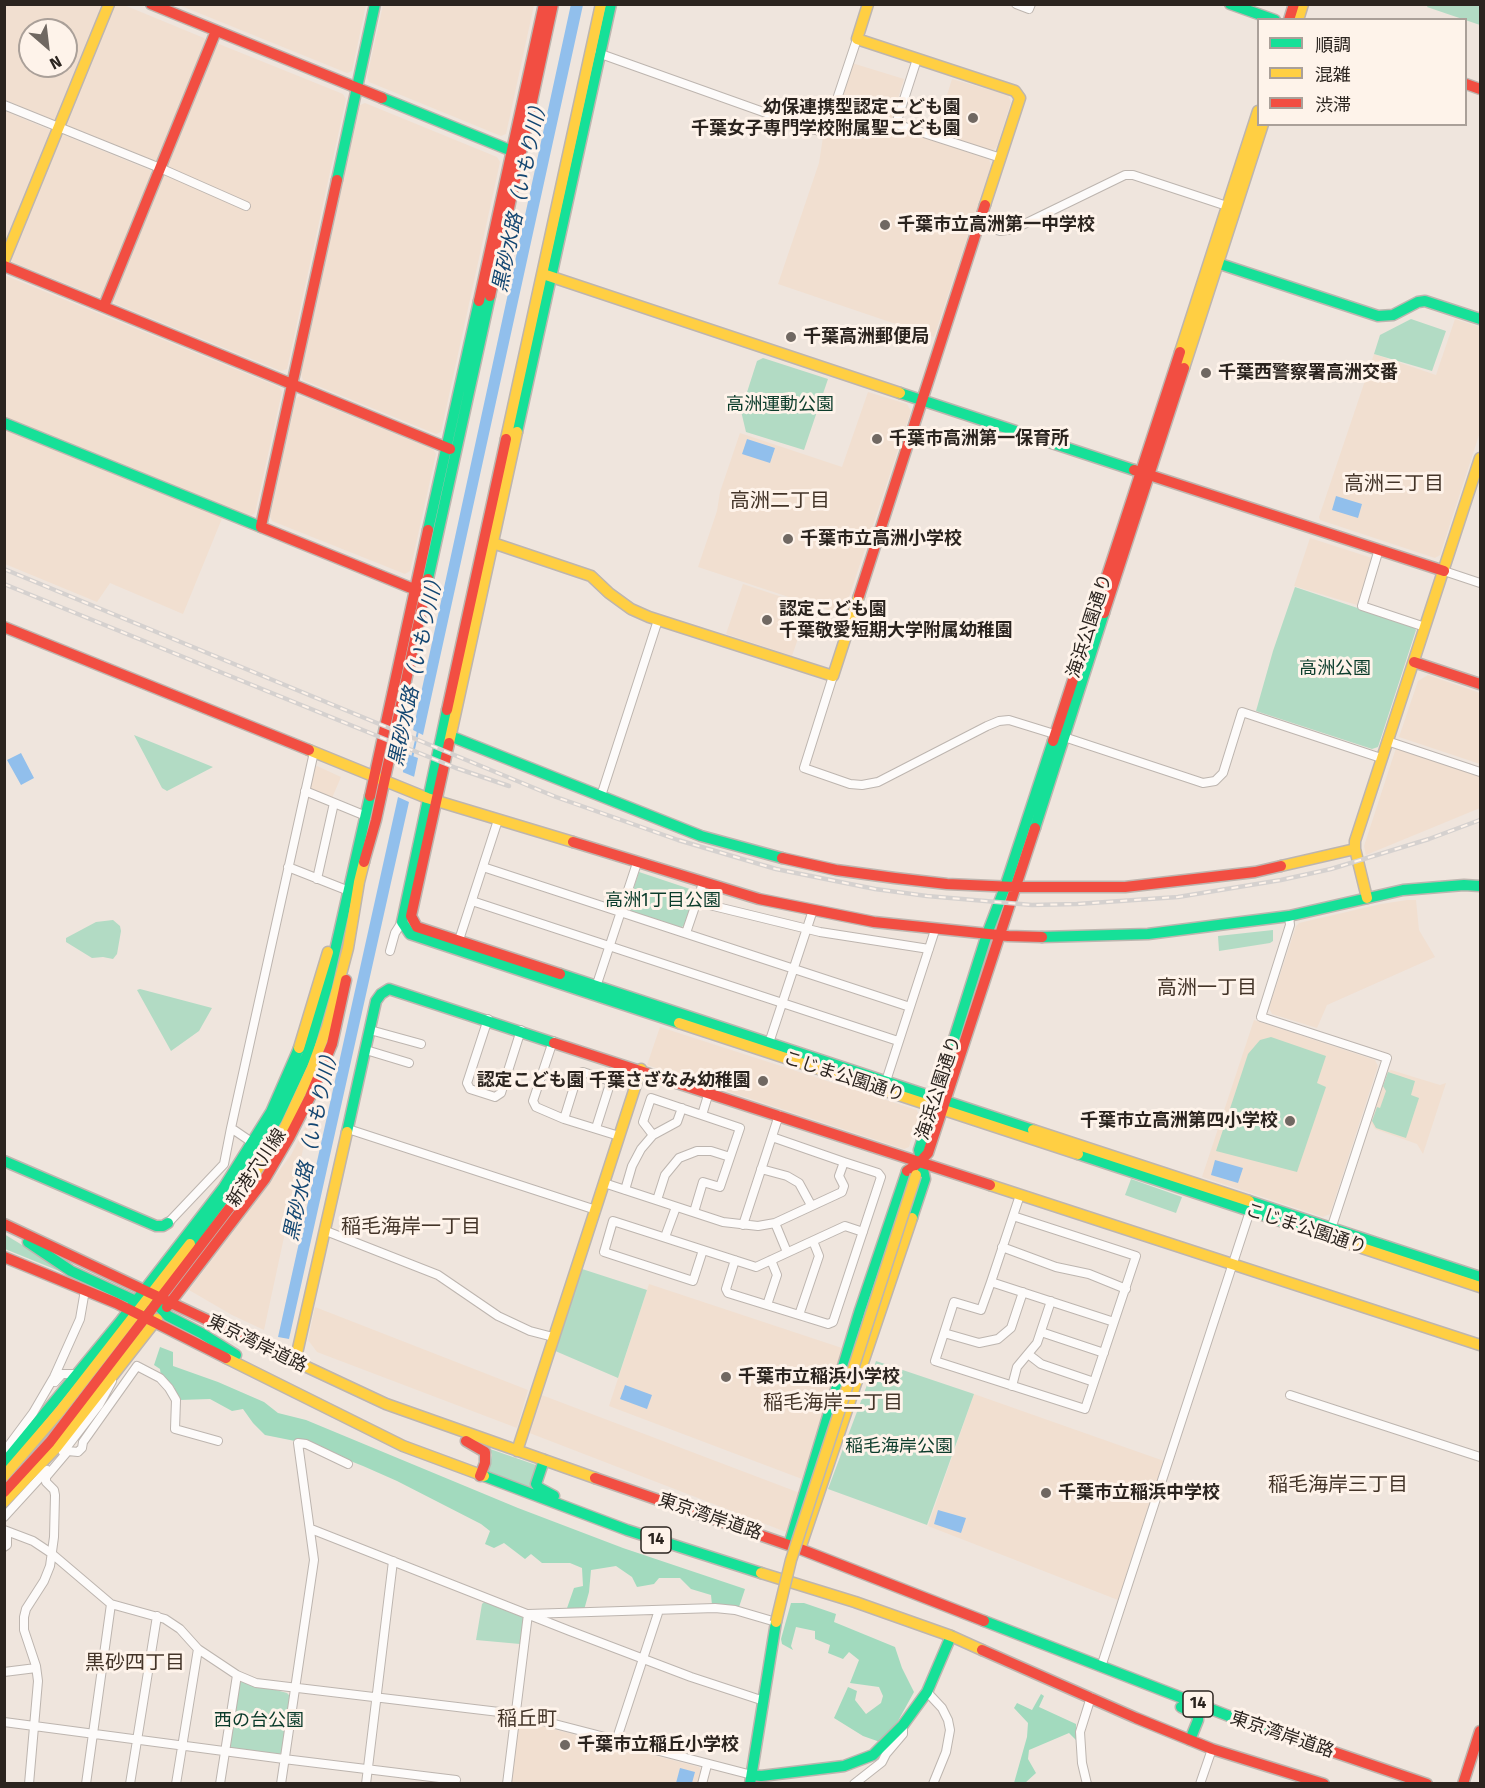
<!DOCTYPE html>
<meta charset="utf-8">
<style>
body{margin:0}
#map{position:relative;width:1485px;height:1788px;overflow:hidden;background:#efe5dd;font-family:"Fira Sans","Noto Sans JP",sans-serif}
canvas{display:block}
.frame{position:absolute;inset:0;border:6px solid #2b241f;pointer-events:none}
.legend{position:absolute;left:1257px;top:18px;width:210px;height:108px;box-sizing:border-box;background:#fef3ea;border:2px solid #aaa099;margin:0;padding:8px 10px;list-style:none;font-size:18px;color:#2b241f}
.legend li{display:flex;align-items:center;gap:12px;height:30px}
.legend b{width:30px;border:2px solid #aaa099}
.north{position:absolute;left:18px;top:18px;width:60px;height:60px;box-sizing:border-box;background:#fef3ea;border:2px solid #aaa099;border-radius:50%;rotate:152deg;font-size:16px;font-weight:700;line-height:24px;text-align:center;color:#2b241f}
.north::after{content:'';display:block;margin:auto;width:21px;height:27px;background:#706862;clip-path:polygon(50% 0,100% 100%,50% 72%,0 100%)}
</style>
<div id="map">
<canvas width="1485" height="1788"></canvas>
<div class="frame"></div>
<ul class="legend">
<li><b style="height:8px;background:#16e098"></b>順調</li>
<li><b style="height:8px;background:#ffcf43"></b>混雑</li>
<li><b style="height:8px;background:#f24e42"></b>渋滞</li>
</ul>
<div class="north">N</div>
</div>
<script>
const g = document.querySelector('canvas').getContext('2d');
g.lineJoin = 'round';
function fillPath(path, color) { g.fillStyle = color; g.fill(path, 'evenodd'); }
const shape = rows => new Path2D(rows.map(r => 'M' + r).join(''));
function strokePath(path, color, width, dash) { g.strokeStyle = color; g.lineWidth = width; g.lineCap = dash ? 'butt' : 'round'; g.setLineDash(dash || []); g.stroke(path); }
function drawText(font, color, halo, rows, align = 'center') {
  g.font = font + ' "Fira Sans","Noto Sans JP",sans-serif'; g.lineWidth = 6; g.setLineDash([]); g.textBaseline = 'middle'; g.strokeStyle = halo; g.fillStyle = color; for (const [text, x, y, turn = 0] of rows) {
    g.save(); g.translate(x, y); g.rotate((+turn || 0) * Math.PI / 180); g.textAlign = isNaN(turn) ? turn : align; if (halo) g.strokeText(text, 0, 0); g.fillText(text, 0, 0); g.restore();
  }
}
fillPath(shape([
 [4,5,103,5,57,119,54,120,5,100],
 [30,30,66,30,66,66,30,66],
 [114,5,124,5,204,38,206,41,158,159,154,161,68,126,66,122],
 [179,5,366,4,366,5,352,71,347,73],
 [383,5,534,5,506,134,501,136,369,82,367,77],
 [219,44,343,94,346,99,287,369,281,371,114,303,112,299,216,45],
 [852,63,904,79,890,125,873,121,989,159,991,166,934,337,778,284,819,163,823,137,831,130],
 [952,79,1008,95,1011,102,997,147,992,151,935,134],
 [365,103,497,157,500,162,441,432,436,434,303,380,301,374,360,105],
 [5,111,50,130,51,132,5,246],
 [64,135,150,170,152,174,102,296,99,297,12,262,11,258,60,137],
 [4,275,279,387,282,392,255,513,250,517,5,417],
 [1455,319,1480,327,1480,432,1440,555,1435,558,1320,520,1319,517,1374,354,1436,375],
 [868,392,907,404,911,411,843,615,698,567,717,511,720,492,740,433,842,467],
 [301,396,433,449,436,454,410,571,405,574,272,521,270,516,296,398],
 [4,426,223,516,183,614,110,583,97,602,5,564],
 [1310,538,1372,558,1357,605,1294,586],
 [743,584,809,606,792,656,726,634],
 [1428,675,1480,693,1480,764,1399,737,1418,681],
 [1396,748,1480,776,1480,808,1366,855,1364,846],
 [317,766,341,777,332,798,311,791,309,787,314,768],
 [1407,900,1416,900,1419,930,1435,957,1327,1005,1317,1028,1272,1014,1269,1008,1296,926,1299,923,1381,904],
 [1254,1020,1375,1060,1378,1066,1330,1214,1323,1217,1202,1177],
 [660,1027,917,1110,919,1116,909,1147,904,1149,647,1065],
 [1391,1070,1440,1085,1446,1083,1423,1154,1417,1144,1375,1129,1370,1121,1387,1072],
 [306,1126,308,1126,264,1330,232,1315,189,1290,291,1155],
 [649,1284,842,1348,802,1479,609,1406],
 [315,1307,528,1390,517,1428,317,1352,308,1340],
 [539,1394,800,1493,786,1532,527,1432],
 [974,1394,1164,1461,1118,1600,928,1526],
 [522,1721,699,1767,701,1770,698,1783,510,1784,518,1723]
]), '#f1dfd0');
fillPath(shape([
 [1428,5,1480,5,1480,25,1427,7],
 [1411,319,1446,331,1432,371,1374,354,1380,335],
 [763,358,828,379,804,450,746,432,741,411,757,361],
 [1295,587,1414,627,1416,630,1378,747,1372,749,1256,711,1273,651],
 [134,735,213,767,167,791,162,788],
 [639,872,696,891,685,925,680,928,630,912,627,908],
 [113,920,120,926,121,931,117,954,113,959,103,957,92,958,66,942,66,938,96,922],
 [1273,930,1273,941,1270,943,1219,951,1218,936],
 [140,989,212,1008,199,1031,171,1051,137,990],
 [1271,1037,1326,1056,1317,1083,1326,1087,1297,1172,1216,1151,1248,1054,1260,1040],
 [1388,1072,1415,1081,1411,1095,1419,1098,1406,1138,1376,1128,1372,1121,1377,1107,1380,1108,1386,1091,1383,1086],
 [1131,1179,1182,1197,1176,1213,1125,1195],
 [4,1234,37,1254,69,1275,5,1249],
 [579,1268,647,1290,618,1378,553,1350],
 [876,1361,974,1394,927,1525,828,1489],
 [490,1449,536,1465,533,1490,488,1473,492,1455],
 [485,1601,521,1615,524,1619,520,1644,476,1640,482,1604],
 [243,1681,287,1693,290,1696,282,1752,278,1755,233,1749,229,1745,238,1683]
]), '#b2dbc4');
fillPath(shape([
 [160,1347,173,1352,173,1366,218,1382,264,1402,278,1413,306,1420,518,1508,623,1548,745,1589,738,1610,712,1605,711,1595,691,1589,680,1578,659,1578,654,1584,637,1587,632,1577,616,1566,591,1570,589,1592,584,1610,566,1611,574,1588,583,1586,582,1568,570,1563,542,1563,531,1554,525,1559,504,1543,494,1548,485,1544,490,1531,481,1524,397,1481,363,1466,305,1443,265,1435,253,1423,243,1409,232,1411,210,1399,179,1400,174,1387,161,1376,160,1369,154,1365],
 [791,1603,804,1603,836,1614,834,1622,895,1647,902,1668,914,1692,898,1721,880,1742,863,1736,834,1718,848,1687,857,1691,855,1700,866,1714,881,1703,883,1696,879,1687,850,1683,859,1660,849,1652,843,1659,828,1653,830,1645,815,1639,815,1631,796,1627,791,1646,793,1650,782,1644,781,1639],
 [1041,1694,1044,1696,1039,1707,1076,1724,1076,1740,1069,1733,1029,1750,1028,1759,1036,1773,1025,1783,1014,1783,1027,1737,1028,1723,1014,1708,1017,1703,1032,1710]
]), '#a2dabe');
fillPath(shape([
 [571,4,583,5,423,735,413,730],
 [841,114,869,123,864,138,836,129],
 [747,439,775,448,770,463,742,454],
 [1336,496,1362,504,1358,518,1332,510],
 [21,753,34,778,21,785,7,760],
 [400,754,406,757,407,754,418,758,413,782,402,778,404,764,399,761],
 [398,797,409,802,289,1339,278,1337],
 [1215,1160,1243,1168,1238,1183,1211,1175],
 [625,1385,652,1395,647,1409,620,1399],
 [938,1510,966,1518,961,1533,934,1524],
 [680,1768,695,1772,692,1783,676,1783]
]), '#91bfec');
fillPath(shape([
 [400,771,417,778,415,784,400,780]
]), '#efe5dd');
strokePath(shape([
 [412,758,418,731]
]), '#91bfec', 2);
const street = shape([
 [1016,4,1029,9,1031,4],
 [598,53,811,129,821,131,828,126,857,39],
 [917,59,896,124,1001,158],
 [4,105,160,168,246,206],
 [980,225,1000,231,1014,229,1125,175,1133,175,1230,207],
 [1379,549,1362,606,1425,627],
 [1444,571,1480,583],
 [833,676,804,768,850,784,862,785,878,782,987,726,999,721,1009,720,1064,737,1203,783,1215,781,1223,773,1242,712,1381,758],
 [1387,741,1480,772],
 [305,791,366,816],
 [601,796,658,620],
 [288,867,349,891],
 [483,867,910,1007],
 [317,879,334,803],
 [472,901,898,1041],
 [697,902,820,932,929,949],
 [1289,916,1290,925,1261,1017,1387,1058,1330,1232],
 [686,933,703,883],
 [459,940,498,820],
 [390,951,395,933,402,922],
 [595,990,637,863],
 [488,1019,467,1083,470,1089,495,1097,501,1093,521,1030],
 [370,1030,421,1044],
 [553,1041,533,1101,536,1107,564,1119,619,1136],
 [768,1046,813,910],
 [366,1050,409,1063],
 [886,1081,935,930],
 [682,1108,677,1122,653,1135,643,1122,651,1098,740,1128,720,1187,703,1182,694,1212],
 [702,1115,709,1092],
 [564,1119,578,1074,583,1072,607,1080,610,1084,596,1128],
 [231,1128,314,752],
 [348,1129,596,1210],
 [761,1169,787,1176,799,1183,811,1205],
 [604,1183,723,1222,758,1226,775,1223,842,1192,844,1186,839,1176,844,1162,772,1137],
 [625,1190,632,1166,641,1149,653,1135],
 [657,1200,665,1175,679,1158,697,1151,711,1151,730,1157],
 [1013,1216,1136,1256,1085,1409,935,1361,954,1302,981,1310,991,1282,1020,1195],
 [168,1223,224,1164,231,1128,253,1143],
 [775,1223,787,1252],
 [743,1225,779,1115],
 [326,1231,438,1275,498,1316,530,1331,553,1337],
 [665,1237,676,1207],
 [1002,1247,1056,1267,1089,1274,1126,1289],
 [703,1250,693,1281,604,1252,613,1221,756,1267,845,1226,863,1232],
 [735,1260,726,1289,728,1293,828,1324,833,1322,881,1177,878,1173,844,1162],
 [991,1282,1114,1322],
 [767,1305,777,1275,771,1260],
 [799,1315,819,1256,813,1241],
 [1041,1332,1104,1353],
 [944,1333,979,1343,998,1339,1011,1328,1023,1292],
 [1028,1354,1041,1364,1094,1382],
 [55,1382,62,1374,79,1374],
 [1012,1386,1017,1367,1037,1343,1051,1301],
 [1290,1395,1480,1457],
 [4,1452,33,1413,54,1377,80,1319,85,1290],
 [63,1452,99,1405,112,1381],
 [4,1517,47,1470],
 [311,1529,570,1631,691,1677,764,1701],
 [4,1530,33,1541,51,1553,111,1604,165,1619,180,1629,198,1649,237,1675,256,1683,516,1714,752,1775],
 [4,1547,7,1545,7,1532],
 [1101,1667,1250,1211],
 [4,1672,36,1668],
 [927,1692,942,1708,948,1720,950,1730,946,1752,933,1784],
 [4,1722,284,1759,456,1780],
 [616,1741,659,1610],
 [29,1784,38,1681,36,1666,24,1630,24,1617,26,1609,44,1581,50,1566,54,1537,55,1495,54,1490,46,1482,46,1477,68,1451,78,1452,82,1448,83,1442,137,1366,160,1378,169,1388,176,1400,175,1429,218,1441],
 [86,1784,111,1604],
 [130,1784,157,1616],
 [176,1784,198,1649],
 [220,1784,237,1675],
 [281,1784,314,1560,298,1443,306,1444,348,1464],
 [366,1784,393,1561],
 [507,1784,528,1614,715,1608,735,1610,776,1622],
 [702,1784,707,1765],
 [854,1784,882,1762,886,1754,903,1734,903,1725],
 [1087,1784,1082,1763,1080,1732,1091,1697],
 [1200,1784,1212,1749]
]);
const fast = shape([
 [1230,4,1275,20],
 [382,98,517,153],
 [337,180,375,4],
 [1211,261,1378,316,1393,315,1418,302,1425,301,1480,319],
 [900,393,1134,470],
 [4,423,261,527],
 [517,432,611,4],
 [428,530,479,301],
 [428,579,490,296],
 [447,710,402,922,410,934,679,1023],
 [445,734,701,836,782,858],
 [1035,828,1104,613],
 [1042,937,1148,934,1289,916,1403,890,1464,885,1480,886],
 [560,974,1033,1130],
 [347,1132,376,1001,381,994,389,989,554,1043],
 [1078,1154,1338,1240],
 [4,1161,156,1226,163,1226,168,1223],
 [1249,1201,1480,1277],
 [912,1218,925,1179,919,1150,987,934,1005,887,1053,741],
 [28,1242,71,1271,136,1301,143,1307,153,1323],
 [190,1244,253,1159,277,1119,307,1055,327,986,370,796],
 [149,1296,168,1316,201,1333,236,1355],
 [544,1460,536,1484,539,1488,554,1496],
 [4,1463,119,1323,224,1187,271,1112,299,1048],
 [484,1476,627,1530,761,1573],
 [789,1545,860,1310,907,1171],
 [984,1621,1234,1718,1281,1734],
 [1181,1707,1198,1715,1198,1720,1190,1740],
 [752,1775,761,1776,844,1766,873,1755,903,1725,927,1692,951,1636],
 [750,1784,776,1622]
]);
const slow = shape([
 [868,4,857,39,1015,91,1020,98,985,205],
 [1298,20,1303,4],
 [4,261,109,4],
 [546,275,900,393],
 [1180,352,1258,111],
 [1184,368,1263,124],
 [506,439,601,4],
 [487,541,591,576,609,593,631,609,649,617,833,676,859,596],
 [449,743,517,432],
 [309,750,427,798,573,842],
 [1281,866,1355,849],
 [1367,898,1355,849,1355,841,1480,458],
 [679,1023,1078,1154],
 [299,1048,328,952],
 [1033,1130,1249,1201],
 [250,1181,285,1127,312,1068,327,1027,348,948,359,882,364,862],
 [990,1185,1480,1345],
 [1338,1240,1480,1287],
 [226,1358,403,1446,484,1476],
 [292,1360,386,1404,595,1478],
 [295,1362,347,1132],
 [517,1451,641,1069],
 [4,1476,60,1411,190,1244],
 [4,1502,57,1447,157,1319],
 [800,1549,912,1218],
 [761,1573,855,1602,951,1636,982,1650]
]);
const jam = shape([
 [151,4,382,98],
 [1289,20,1294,4],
 [1466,84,1480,89],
 [4,266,450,449],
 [490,296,553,4],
 [479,301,544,4],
 [104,306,216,31],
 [1134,470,1444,571],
 [261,526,337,180],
 [261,527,421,592],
 [859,596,985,205],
 [1104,613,1184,368],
 [4,627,309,750],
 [1414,662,1480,684],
 [447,710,506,439],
 [1053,741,1180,352],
 [449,743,411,916,417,927,560,974],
 [370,796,428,530],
 [573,842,759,899,874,922,1008,936,1042,937],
 [782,858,836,870,895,878,947,884,1014,887,1125,887,1255,872,1281,866],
 [364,862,376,820,428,579],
 [554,1043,990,1185],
 [907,1171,920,1162,928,1153,1035,828],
 [4,1224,292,1360],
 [4,1257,116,1303,226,1358],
 [167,1307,265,1179,289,1138,310,1097,332,1044,346,980],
 [466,1441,485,1452,485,1463,480,1476],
 [595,1478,800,1549,984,1621],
 [4,1492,50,1442,250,1181],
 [982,1650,1136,1718,1212,1749,1324,1784],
 [1281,1734,1427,1784],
 [1463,1784,1480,1731]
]);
strokePath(street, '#bdb5af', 10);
strokePath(fast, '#bdb5af', 13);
strokePath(slow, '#bdb5af', 13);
strokePath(jam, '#bdb5af', 13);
strokePath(street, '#fdfbfa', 8);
strokePath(fast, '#16e098', 10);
strokePath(slow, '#ffcf43', 10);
strokePath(jam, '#f24e42', 10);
const rail = shape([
 [4,569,556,797,678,840,776,869,875,889,927,896,1032,905,1077,904,1178,897,1281,880,1331,869,1429,839,1480,820],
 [4,584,456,768,509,786]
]);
strokePath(rail, '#d5d1cf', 4.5);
strokePath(rail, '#fef3ea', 2, [7]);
const slowBridge = shape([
 [776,1622,791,1560,916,1175]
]);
strokePath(slowBridge, '#bdb5af', 13, []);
strokePath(slowBridge, '#ffcf43', 10);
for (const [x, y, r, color] of [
 [973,118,6,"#706862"],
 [885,225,6,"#706862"],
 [791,337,6,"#706862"],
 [1206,373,6,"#706862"],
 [877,439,6,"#706862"],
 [788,539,6,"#706862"],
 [767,620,6,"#706862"],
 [763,1081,6,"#706862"],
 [1290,1121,6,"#706862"],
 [726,1377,6,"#706862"],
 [1046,1493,6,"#706862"],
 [565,1745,6,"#706862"]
]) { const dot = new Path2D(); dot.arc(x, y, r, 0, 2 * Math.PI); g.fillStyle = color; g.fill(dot); strokePath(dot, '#fef3ea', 2); }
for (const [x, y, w] of [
 [656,1540,30],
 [1198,1704,30]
]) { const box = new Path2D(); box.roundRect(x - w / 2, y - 13, w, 26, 4.5); g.fillStyle = '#fef3ea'; g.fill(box); strokePath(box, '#2b241f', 1.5); }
drawText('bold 16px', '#2b241f', null, [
 ["14",656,1540],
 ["14",1198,1704]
]);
drawText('bold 18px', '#2b241f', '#fef3ea', [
 ["幼保連携型認定こども園",961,108,"right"],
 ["千葉女子専門学校附属聖こども園",961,129,"right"],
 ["千葉市立高洲第一中学校",897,225],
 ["千葉高洲郵便局",803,337],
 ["千葉西警察署高洲交番",1218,373],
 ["千葉市高洲第一保育所",889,439],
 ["千葉市立高洲小学校",800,539],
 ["認定こども園",779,610],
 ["千葉敬愛短期大学附属幼稚園",779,631],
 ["認定こども園 千葉さざなみ幼稚園",751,1081,"right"],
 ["千葉市立高洲第四小学校",1278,1121,"right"],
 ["千葉市立稲浜小学校",738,1377],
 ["千葉市立稲浜中学校",1058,1493],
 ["千葉市立稲丘小学校",577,1745]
], 'left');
drawText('18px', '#0b3c2b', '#fef3ea', [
 ["高洲運動公園",780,405],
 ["高洲公園",1335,669],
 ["高洲1丁目公園",663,901],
 ["稲毛海岸公園",899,1447],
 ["西の台公園",259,1721]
]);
drawText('18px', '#2b241f', '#fef3ea', [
 ["海浜公園通り",1090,626,-72],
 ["こじま公園通り",844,1077,18],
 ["海浜公園通り",939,1088,-72],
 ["新港穴川線",257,1168,-56],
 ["こじま公園通り",1306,1229,18],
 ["東京湾岸道路",257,1344,26],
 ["東京湾岸道路",710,1517,19],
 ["東京湾岸道路",1282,1735,19]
]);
drawText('italic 20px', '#134671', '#fef3ea', [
 ["黒砂水路（いもり川）",521,194,-78],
 ["黒砂水路（いもり川）",417,668,-78],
 ["黒砂水路（いもり川）",312,1143,-78]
]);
drawText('20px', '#433428', '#fef3ea', [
 ["高洲三丁目",1394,484],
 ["高洲二丁目",780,501],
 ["高洲一丁目",1207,988],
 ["稲毛海岸一丁目",411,1227],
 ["稲毛海岸二丁目",833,1403],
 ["稲毛海岸三丁目",1338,1485],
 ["黒砂四丁目",135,1663],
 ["稲丘町",527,1719]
]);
</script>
